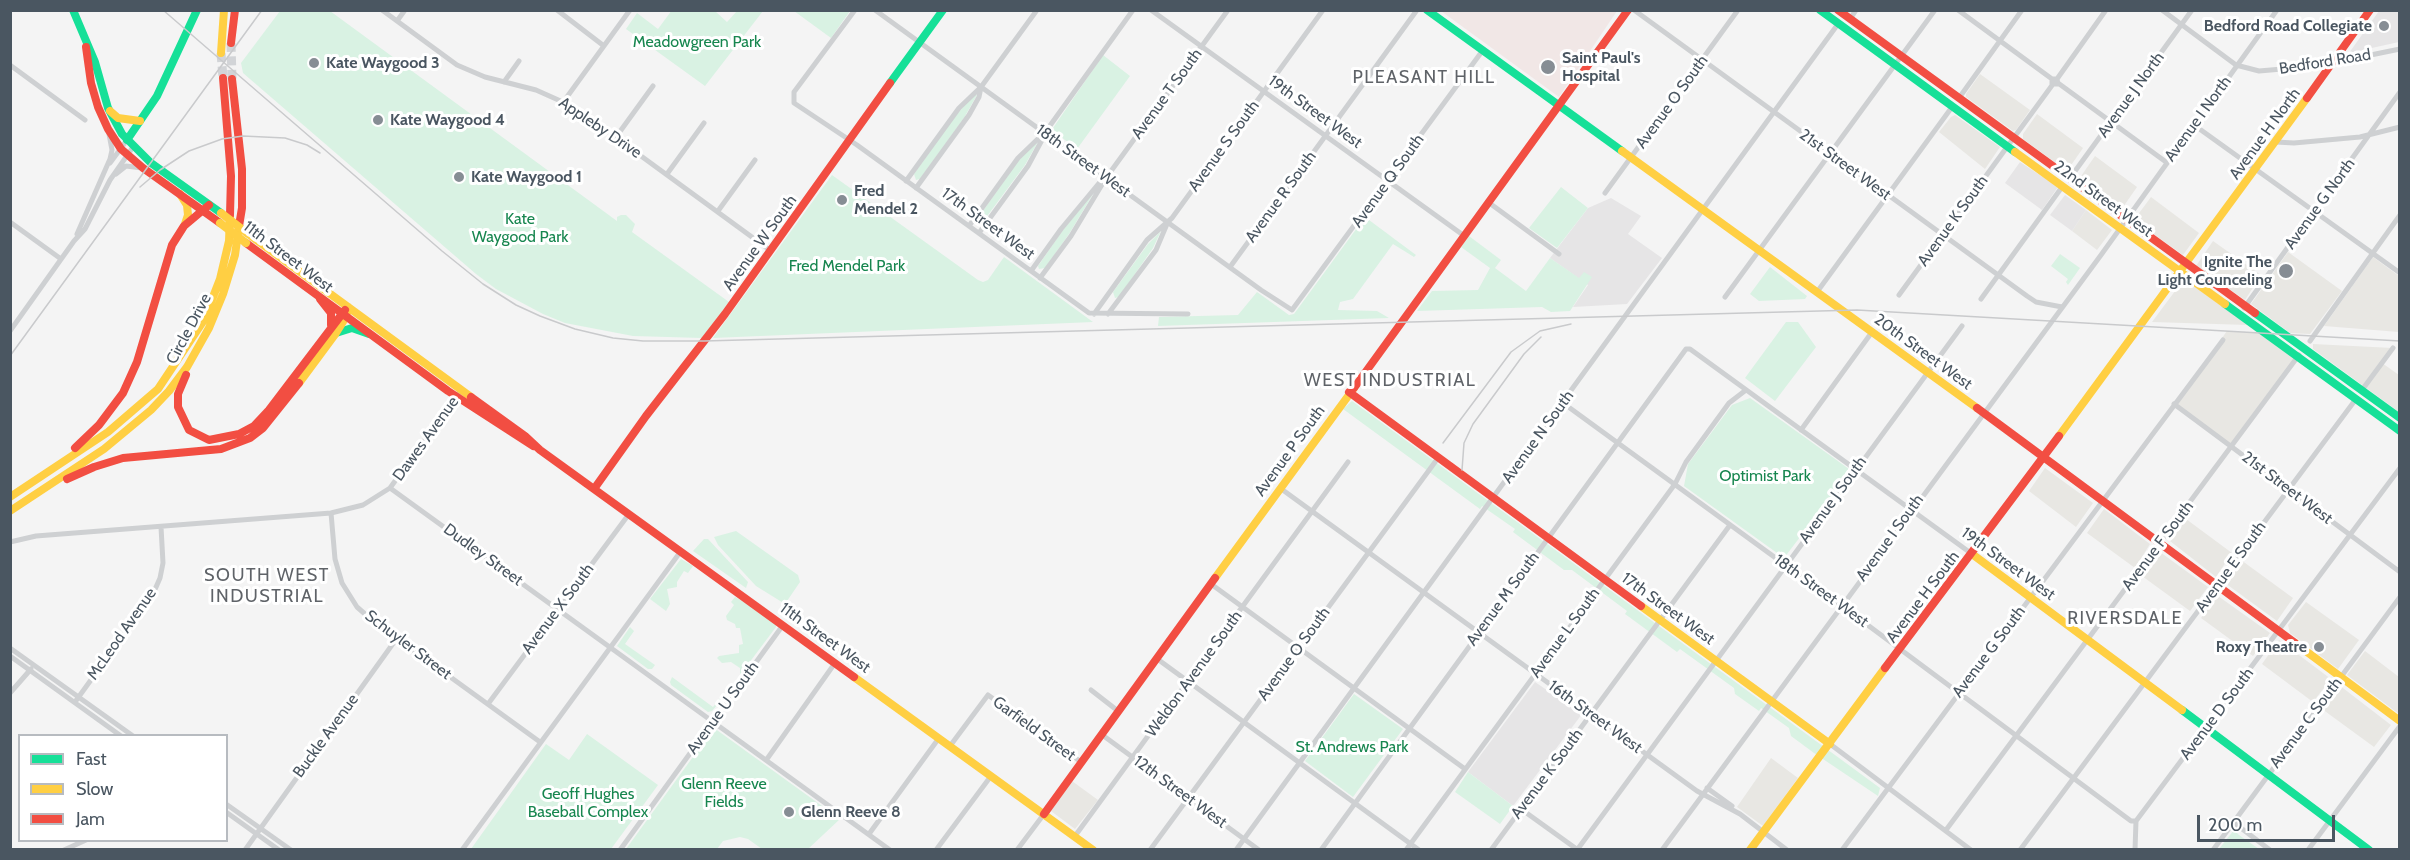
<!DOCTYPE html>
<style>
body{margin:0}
#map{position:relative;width:2410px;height:860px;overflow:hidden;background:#f4f4f4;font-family:Cabin,sans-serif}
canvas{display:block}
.frame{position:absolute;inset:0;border:12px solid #4a5661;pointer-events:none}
.legend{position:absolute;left:18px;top:734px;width:210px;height:108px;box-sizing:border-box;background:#fff;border:2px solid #b7bbc0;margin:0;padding:8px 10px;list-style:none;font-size:18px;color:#4a5661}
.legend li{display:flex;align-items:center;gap:12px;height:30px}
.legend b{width:30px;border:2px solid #b7bbc0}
.scale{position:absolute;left:2197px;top:815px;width:138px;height:27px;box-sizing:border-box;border:3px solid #4a5661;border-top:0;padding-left:8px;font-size:18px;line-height:21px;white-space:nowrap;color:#4a5661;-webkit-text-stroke:4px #fff;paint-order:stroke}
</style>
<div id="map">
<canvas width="2410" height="860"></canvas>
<div class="frame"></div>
<ul class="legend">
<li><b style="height:8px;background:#16e098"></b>Fast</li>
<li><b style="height:8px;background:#ffcf43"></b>Slow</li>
<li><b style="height:8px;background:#f24e42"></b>Jam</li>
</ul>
<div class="scale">200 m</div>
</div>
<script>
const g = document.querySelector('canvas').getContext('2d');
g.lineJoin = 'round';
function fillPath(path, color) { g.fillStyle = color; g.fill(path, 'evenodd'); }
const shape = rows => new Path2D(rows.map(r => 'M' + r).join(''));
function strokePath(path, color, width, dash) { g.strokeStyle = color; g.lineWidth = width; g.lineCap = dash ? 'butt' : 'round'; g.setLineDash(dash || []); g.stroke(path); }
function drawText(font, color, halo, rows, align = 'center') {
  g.font = font + ' Cabin,sans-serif'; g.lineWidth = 6; g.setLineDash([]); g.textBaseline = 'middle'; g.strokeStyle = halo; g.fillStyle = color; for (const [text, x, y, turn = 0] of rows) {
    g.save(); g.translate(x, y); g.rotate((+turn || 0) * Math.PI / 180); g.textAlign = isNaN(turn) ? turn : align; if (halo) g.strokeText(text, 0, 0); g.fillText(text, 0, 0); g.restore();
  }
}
fillPath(shape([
 [1980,74,2030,110,2016,130,2013,131,1966,97,1966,94],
 [2037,114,2083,148,2067,171,2023,139,2023,134],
 [1955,115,2000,147,1985,169,1939,132,1951,117],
 [2095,156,2137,187,2121,210,2079,179],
 [2151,197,2199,233,2183,255,2134,220],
 [2086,210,2112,230,2097,250,2072,231],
 [2213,241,2261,275,2245,300,2196,266],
 [2288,252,2342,291,2310,334,2290,333,2251,304],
 [2373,257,2399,276,2399,332,2324,326],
 [2184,279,2248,325,2152,322],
 [2227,331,2265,333,2298,357,2232,447,2174,404],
 [2313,344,2393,348,2382,363,2399,375,2399,412,2313,349],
 [2045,468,2093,503,2076,527,2029,491],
 [2104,509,2150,544,2135,568,2087,533],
 [2186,519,2232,553,2216,577,2170,541],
 [2160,552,2208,587,2190,611,2142,576],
 [2241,560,2293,598,2277,621,2225,583],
 [2218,596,2270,633,2253,656,2201,618],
 [2306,602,2359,640,2338,669,2290,633,2288,625],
 [2279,640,2331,679,2313,702,2262,664],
 [2365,651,2399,677,2399,714,2347,675],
 [2339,685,2391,725,2374,747,2322,709],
 [1771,758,1798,778,1763,826,1737,807],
 [1072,781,1098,800,1075,829,1051,811]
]), '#e8e7e3');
fillPath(shape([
 [2379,11,2399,11,2399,42,2349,53],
 [2020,162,2058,187,2042,210,2005,183],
 [2065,195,2086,210,2072,231,2050,215],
 [1611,198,1641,216,1628,234,1662,258,1627,304,1573,307,1588,285,1550,258,1588,208],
 [1535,682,1582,714,1513,806,1468,772]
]), '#e6e5e6');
fillPath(shape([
 [1441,11,1617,11,1559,97]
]), '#f1e7e6');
fillPath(shape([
 [672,10,715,11,727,22,737,11,763,11,705,86,626,29,637,13,658,29],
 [280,11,330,11,617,221,617,217,621,215,626,215,635,224,632,232,729,302,702,338,633,336,565,323,543,314,496,289,476,274,243,73,241,63],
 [794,11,850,11,831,38],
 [1103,55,1130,76,1077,149,1053,131,1053,128],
 [975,94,977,95,964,118,920,179,916,180,914,174,955,116],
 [1039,140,1025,165,982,223,978,224,976,221,1018,161],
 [832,175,978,280,983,282,988,280,1004,257,1093,322,713,338],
 [1561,187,1588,208,1557,248,1529,228],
 [1095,191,1069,234,1045,268,1039,269,1038,266,1063,230],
 [1365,217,1416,255,1414,257,1393,244,1353,299,1340,302,1338,310,1377,311,1389,318,1158,326,1159,317,1238,315,1257,292,1289,315,1294,314],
 [1161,231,1153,248,1119,297,1115,298,1113,292,1148,244],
 [1469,236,1501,260,1495,268,1526,291,1550,258,1579,278,1584,272,1592,277,1570,311,1551,312,1542,307,1417,311,1432,291,1478,290,1490,268,1461,247],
 [2060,254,2080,268,2068,285,2066,282,2068,279,2051,266],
 [1770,267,1807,296,1805,299,1759,301,1750,294],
 [1786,322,1798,322,1816,347,1775,401,1745,378],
 [1750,398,1849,469,1849,473,1784,558,1684,486,1688,464,1732,405],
 [1352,401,1880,788,1878,796,1814,753,1791,736,1789,728,1761,708,1759,711,1735,694,1734,688,1680,649,1677,652,1625,614,1627,611,1572,570,1564,570,1513,532,1515,529,1482,506,1480,509,1343,409],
 [736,531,798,575,800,582,785,604,756,586,718,545,714,537],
 [704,539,708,539,748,582,746,588,693,551],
 [681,559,693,566,688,573,684,571,677,582,677,587,667,589,670,604,666,611,650,599],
 [735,597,776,619,776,627,740,675,740,668,731,662,722,663,717,658,719,656,739,653,739,645,743,644,740,628,736,628,735,624,727,620,726,616,734,605,731,602],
 [630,627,634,631,625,644,655,665,652,669,648,669,617,646],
 [672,677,713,707,722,696,724,697,712,711,708,712,671,685,670,682],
 [1354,694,1403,729,1353,797,1305,761],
 [714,728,840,819,808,849,762,849,748,839,740,837,723,841,717,849,626,849],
 [587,734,658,785,611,849,471,849,546,744,569,760],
 [1468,772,1513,806,1500,824,1455,792],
 [2234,830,2239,835,2259,849,2219,849]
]), '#d9f2e3');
strokePath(shape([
 [231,43,232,79],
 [221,53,223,78]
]), '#d2d4d7', 9, [9, 4.5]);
strokePath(shape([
 [382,10,397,21],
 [405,10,397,21,457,65,485,77,536,90,574,107,771,251],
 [557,10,604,46],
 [855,10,794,92,794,103,857,145,1089,313,1188,314],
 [875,10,1261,290,1292,310,1483,50],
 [1151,10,1463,235],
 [1634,10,2027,296,2036,302,2062,307],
 [1958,10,2052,79,2057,79,2058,84,2052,84,2052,79],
 [2162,10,2236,65,2259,71,2317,66,2400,49],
 [1850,19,1856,10],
 [10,65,85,120],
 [2057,79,2106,10],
 [504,82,519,61],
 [2058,83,2166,162],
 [1959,98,2022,10],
 [564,101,630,10],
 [2194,125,2400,273],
 [616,137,653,86],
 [2276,142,2294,143,2360,137,2400,127],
 [110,163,127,140],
 [116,174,126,166,142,168],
 [667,174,704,123],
 [2070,178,2192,10],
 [906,181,959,108,981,87,1037,10],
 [916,188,969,115,979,97,981,87],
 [1605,193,1738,10],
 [1488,202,1559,254],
 [718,211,755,160],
 [10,222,61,259],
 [969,226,1018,158,1044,133],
 [979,233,1028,166,1049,127,1133,10],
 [77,234,110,159,112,150,109,134],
 [1230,267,1417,10],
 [1031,271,1061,229,1100,182,1106,178],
 [1040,278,1071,236,1106,178,1228,10],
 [1817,292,1952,107],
 [1899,295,2053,84],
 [1725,297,1935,10],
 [1981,299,2062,187],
 [2244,308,2400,92],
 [1094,314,1147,240,1172,218,1323,10],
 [1108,314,1156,250,1167,224],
 [10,331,74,241,85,229,110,180,133,147],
 [2310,341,2400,215],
 [2362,390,2393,348],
 [1563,403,1869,626,2131,821,2136,821],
 [2174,404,2400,572],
 [1801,430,1872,332],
 [390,488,890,850],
 [1280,488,1697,791,1740,814,1787,850],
 [331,513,335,559,342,583,357,607,373,621,540,742],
 [10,542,36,536,331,513,363,505,390,488,461,390],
 [1211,584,1465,769],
 [10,648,133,736],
 [10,656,121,736],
 [1156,658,1419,850],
 [1091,690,1118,711],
 [10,693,31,669],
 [75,702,153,594,160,578,163,563,161,527],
 [488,704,629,514],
 [1101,734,1259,850],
 [1830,744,1971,850],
 [950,746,988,695,1081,762],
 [767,759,835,663],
 [1707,788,1732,806],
 [226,804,291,850],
 [1521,809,1578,850],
 [226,812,279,850],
 [2233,822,2270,850],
 [1946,830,2299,355],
 [869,834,939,738],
 [1075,836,1348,462],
 [64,850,86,840],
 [245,850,397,638],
 [462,850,681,551],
 [620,850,783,625],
 [936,850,991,776],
 [1017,850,1044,814],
 [1150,850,1438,458],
 [1236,850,1838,24],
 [1321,850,1686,349,1690,349,1972,554],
 [1406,850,1675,484,1686,462,1729,403,1746,390],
 [1491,850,1730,525],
 [1577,850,1962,326],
 [1662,850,2101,255,2277,10],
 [1842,850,2223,340],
 [2020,850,2356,399],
 [2135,850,2136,821,2400,468],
 [2213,850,2400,597],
 [2308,850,2400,726]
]), '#ced0d2', 5);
strokePath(shape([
 [73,10,95,62,108,108,122,134,151,163,221,213],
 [1427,10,1622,151],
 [1820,10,2015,152],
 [890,83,943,10],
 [127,140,157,96,197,10],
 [2225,304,2400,431],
 [2255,313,2400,418],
 [336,333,352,328,369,334],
 [2182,710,2369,850]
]), '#16e098', 8);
strokePath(shape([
 [221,53,224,10],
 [110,111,118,118,140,121],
 [1622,151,1977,408],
 [2015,152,2225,304],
 [180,194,187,205,188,215,185,224],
 [247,233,471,397],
 [299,383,336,333,346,317,348,307],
 [2059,436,2307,98],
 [10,497,108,432,158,389,204,320,220,279,229,241,230,215],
 [10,511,104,449,151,410,169,391,187,367,209,328,223,294,235,255,239,226],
 [1972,554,2182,710],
 [1215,578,1354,388],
 [1641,606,1830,744],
 [2295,643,2400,721],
 [854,677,1093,850],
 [1750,850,1885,668]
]), '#ffcf43', 8);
strokePath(shape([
 [1838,10,2255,313],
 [231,43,235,10],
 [86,47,91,83,98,107,108,129,121,149,143,168,220,223],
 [223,78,231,176,230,215],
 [232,79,242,169,242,208,239,226],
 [2307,98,2370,10],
 [246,243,448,391,533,446],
 [320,299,331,313,331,325],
 [186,375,178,394,178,407,189,430,209,440,239,434,254,426,269,410,345,310],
 [1354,388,1628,10],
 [1349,392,1641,606],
 [471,397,525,436,540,450,854,677],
 [1977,408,2295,643],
 [75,448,99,425,123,393,137,362,172,245,184,226,209,205],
 [67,479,94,467,123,458,221,449,250,438,263,428,299,383],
 [594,489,646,416,725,314,890,83],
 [1885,668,2059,436],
 [1044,814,1215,578]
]), '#f24e42', 8);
strokePath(shape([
 [163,10,442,251,483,284,516,305,540,316,575,329,613,338,643,341,704,341,1857,310,2400,341],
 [140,187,160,170,189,151,222,139,243,136,285,138,307,145,320,153],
 [10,356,262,10],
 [1443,443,1511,352,1540,331,1571,324],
 [1462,470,1464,443,1473,424,1524,354,1541,337]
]), '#c9cacc', 1.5);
strokePath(shape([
 [221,213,247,233],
 [220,223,246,243]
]), '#ffcf43', 8);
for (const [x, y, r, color] of [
 [2384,26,6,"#868d94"],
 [314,63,6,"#868d94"],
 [1548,67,8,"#868d94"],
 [378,120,6,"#868d94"],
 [459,177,6,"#868d94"],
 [842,200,6,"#868d94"],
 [2286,271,8,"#868d94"],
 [2319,647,6,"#868d94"],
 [789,812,6,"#868d94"]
]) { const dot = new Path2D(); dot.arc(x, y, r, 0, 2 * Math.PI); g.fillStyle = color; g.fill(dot); strokePath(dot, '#fff', 2); }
drawText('bold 16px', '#4a5661', '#fff', [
 ["Bedford Road Collegiate",2372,26,"right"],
 ["Saint Paul's",1562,58],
 ["Hospital",1562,76],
 ["Kate Waygood 3",326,63],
 ["Kate Waygood 4",390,120],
 ["Kate Waygood 1",471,177],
 ["Fred",854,191],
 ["Mendel 2",854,209],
 ["Ignite The",2272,262,"right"],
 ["Light Counceling",2272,280,"right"],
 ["Roxy Theatre",2307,647,"right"],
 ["Glenn Reeve 8",801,812]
], 'left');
drawText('16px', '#17864f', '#fff', [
 ["Meadowgreen Park",697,42],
 ["Kate",520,219],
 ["Waygood Park",520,237],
 ["Fred Mendel Park",847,266],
 ["Optimist Park",1765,476],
 ["St. Andrews Park",1352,747],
 ["Glenn Reeve",724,784],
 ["Fields",724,802],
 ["Geoff Hughes",588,794],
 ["Baseball Complex",588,812]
]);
drawText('16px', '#4a5661', '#fff', [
 ["Bedford Road",2325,62,-9],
 ["Avenue T South",1167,94,-54],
 ["Avenue J North",2131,95,-54],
 ["Avenue O South",1672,102,-54],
 ["19th Street West",1315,112,36],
 ["Avenue I North",2198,119,-54],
 ["Appleby Drive",600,128,34],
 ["Avenue H North",2265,134,-54],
 ["Avenue S South",1224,146,-54],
 ["18th Street West",1083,161,36],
 ["21st Street West",1845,165,36],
 ["Avenue Q South",1388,181,-54],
 ["Avenue R South",1281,197,-54],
 ["22nd Street West",2103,199,36],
 ["Avenue G North",2320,204,-54],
 ["Avenue K South",1953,221,-54],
 ["17th Street West",988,224,36],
 ["Avenue W South",760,243,-54],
 ["11th Street West",288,257,37],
 ["Circle Drive",189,329,-62],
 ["20th Street West",1923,352,36],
 ["Avenue N South",1538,437,-54],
 ["Dawes Avenue",426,439,-54],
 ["Avenue P South",1290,451,-54],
 ["21st Street West",2287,488,37],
 ["Avenue J South",1833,500,-54],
 ["Avenue I South",1890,538,-54],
 ["Avenue F South",2158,546,-53],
 ["Dudley Street",483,555,36],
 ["19th Street West",2008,564,36],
 ["Avenue E South",2231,567,-54],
 ["18th Street West",1821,591,36],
 ["Avenue H South",1923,597,-53],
 ["Avenue M South",1503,599,-54],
 ["Avenue X South",558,609,-53],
 ["17th Street West",1668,609,36],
 ["Avenue L South",1565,633,-54],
 ["McLeod Avenue",122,634,-55],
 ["11th Street West",825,638,36],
 ["Schuyler Street",408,645,37],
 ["Avenue G South",1989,652,-53],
 ["Avenue O South",1294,654,-54],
 ["Weldon Avenue South",1194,674,-54],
 ["Avenue U South",723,708,-54],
 ["Avenue D South",2217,714,-53],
 ["16th Street West",1595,717,36],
 ["Avenue C South",2306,723,-53],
 ["Garfield Street",1034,729,36],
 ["Buckle Avenue",326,736,-54],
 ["Avenue K South",1547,774,-53],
 ["12th Street West",1180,792,36]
]);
g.letterSpacing = '1.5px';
drawText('18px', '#5f6368', '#fff', [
 ["PLEASANT HILL",1424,78],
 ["WEST INDUSTRIAL",1390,381],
 ["SOUTH WEST",267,576],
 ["INDUSTRIAL",267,597],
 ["RIVERSDALE",2125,619]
]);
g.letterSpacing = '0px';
</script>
